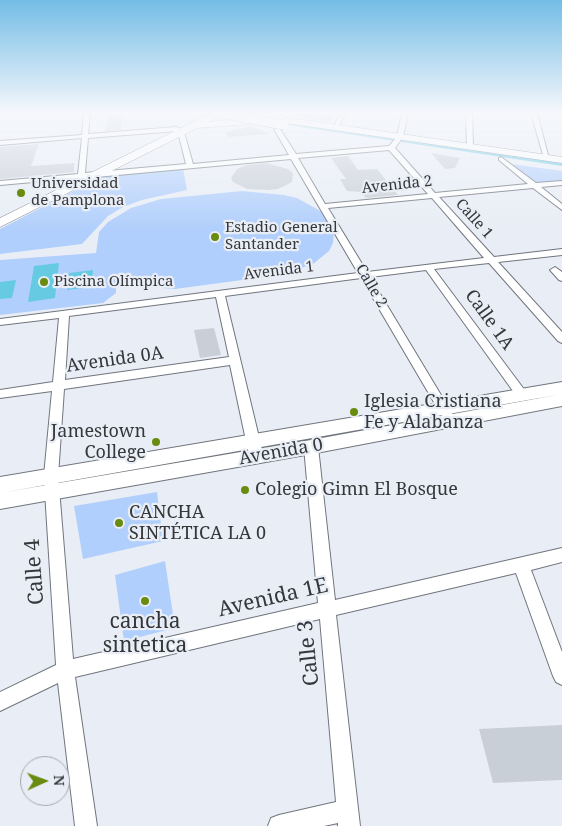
<!DOCTYPE html>
<meta charset="utf-8">
<style>
body{margin:0}
#map{position:relative;width:562px;height:826px;overflow:hidden;background:#e9eef6;font-family:"Noto Serif",serif}
canvas{display:block}
.north{position:absolute;left:20px;top:756px;width:50px;height:50px;box-sizing:border-box;background:#e9eef6;border:1px solid #a1a5ab;border-radius:50%;rotate:88deg;font-size:14px;font-weight:700;line-height:20px;text-align:center;color:#35373a}
.north::after{content:'';display:block;margin:auto;width:18px;height:22px;background:#698b10;clip-path:polygon(50% 0,100% 100%,50% 72%,0 100%)}
</style>
<div id="map">
<canvas width="562" height="826"></canvas>
<div class="north">N</div>
</div>
<script>
const g = document.querySelector('canvas').getContext('2d');
g.lineJoin = 'round';
function fillPath(path, color) { g.fillStyle = color; g.fill(path, 'evenodd'); }
const shape = rows => new Path2D(rows.map(r => 'M' + r).join(''));
function strokePath(path, color, width, dash) { g.strokeStyle = color; g.lineWidth = width; g.lineCap = dash ? 'butt' : 'round'; g.setLineDash(dash || []); g.stroke(path); }
function drawText(font, color, halo, rows, align = 'center') {
  g.font = font + ' "Noto Serif",serif'; g.lineWidth = 4.5; g.setLineDash([]); g.textBaseline = 'middle'; g.strokeStyle = halo; g.fillStyle = color; for (const [text, x, y, turn = 0] of rows) {
    g.save(); g.translate(x, y); g.rotate((+turn || 0) * Math.PI / 180); g.textAlign = isNaN(turn) ? turn : align; if (halo) g.strokeText(text, 0, 0); g.fillText(text, 0, 0); g.restore();
  }
}
fillPath(shape([
 [512,164,562,171,562,183,537,185],
 [183,168,187,190,142,200,123,207,108,216,82,244,0,254,0,229,103,176],
 [242,191,284,195,297,198,324,213,334,231,333,243,329,251,313,264,280,275,175,289,148,287,116,276,116,293,103,303,0,315,0,260,96,253,99,232,108,222,131,208,161,199],
 [157,492,163,541,83,559,74,506],
 [165,561,175,628,124,641,115,575]
]), '#b1cffc');
fillPath(shape([
 [59,263,55,298,28,302,34,266],
 [93,270,92,287,67,290,69,273],
 [16,280,12,298,0,299,0,282]
]), '#67cae3');
fillPath(shape([
 [289,122,562,162,562,166,287,125,289,122]
]), '#67cae3');
fillPath(shape([
 [110,113,123,113,121,130,105,131],
 [298,113,322,113,335,114,331,122,298,117],
 [252,126,269,134,227,137,226,132],
 [39,144,31,166,74,163,74,172,0,179,0,147],
 [431,153,460,158,455,168,445,169],
 [348,156,358,170,377,169,398,195,366,198,361,192,347,191,340,179,346,179,331,158],
 [266,163,288,169,293,173,292,182,278,189,268,190,247,189,233,182,231,178,237,169,247,165],
 [214,328,221,355,200,358,194,330],
 [562,725,562,780,493,783,479,729]
]), '#c9cfd7');
const minor = shape([
 [84,113,90,113,88,134,177,127,180,129,177,131,88,138,85,173,186,164,178,132,181,130,184,132,193,164,289,155,274,129,278,123,281,125,280,129,296,154,389,146,397,137,402,113,408,113,403,137,395,148,435,193,528,184,499,160,499,158,501,157,536,183,562,181,562,185,541,187,562,204,562,210,533,188,439,197,494,257,562,249,562,255,498,262,562,332,562,343,558,341,489,263,434,269,526,392,528,395,526,398,518,398,426,270,370,277,453,415,455,418,453,421,445,421,361,278,225,296,262,450,260,454,255,455,250,454,248,450,230,365,64,389,58,476,73,659,318,603,304,447,306,443,311,442,316,443,318,447,335,600,562,548,562,562,531,570,562,652,562,685,556,682,553,676,516,573,336,615,360,826,338,826,338,823,324,826,268,826,271,818,279,815,336,802,320,619,75,677,97,826,75,826,58,683,0,711,0,692,56,665,44,476,52,391,0,398,0,390,53,382,59,318,0,325,0,319,358,273,291,159,85,178,85,182,81,184,77,182,78,178,0,185,0,181,78,174,82,138,0,145,0,141,82,135,84,113],
 [389,150,428,194,325,204,298,158,389,150],
 [432,198,484,258,367,272,328,208,432,198],
 [216,297,229,357,65,380,69,316,216,297],
 [340,113,346,113,338,127,334,127,340,113],
 [466,113,472,113,473,146,470,148,467,146,466,113],
 [531,113,537,113,549,159,544,158,531,113],
 [555,267,562,272,562,281,559,280,550,270,555,267]
]);
const tertiary = shape([
 [562,382,562,394,0,493,0,477,562,382],
 [562,394,562,406,311,454,0,509,0,493,311,440,562,394]
]);
const secondary = shape([
 [275,116,562,157,562,163,272,121,272,117,275,116]
]);
const primary = shape([
 [211,113,224,113,208,122,250,118,255,121,250,124,197,128,0,227,0,218,211,113],
 [248,113,270,113,298,120,293,123,248,113]
]);
strokePath(minor, '#70757d', 2);
strokePath(tertiary, '#70757d', 2);
strokePath(secondary, '#70757d', 1);
strokePath(primary, '#70757d', 1);
fillPath(minor, '#fff');
fillPath(tertiary, '#fff');
fillPath(secondary, '#fff');
fillPath(primary, '#fff');
const secondaryBridge = shape([
 [218,113,284,125]
]);
strokePath(secondaryBridge, '#70757d', 10, []);
strokePath(secondaryBridge, '#fff', 9);
const sky = g.createLinearGradient(0, 0, 0, 229);
sky.addColorStop(0, '#74bde6');
sky.addColorStop(0.49, '#f5f7fb');
sky.addColorStop(1, '#f5f7fb00');
g.fillStyle = sky;
g.fillRect(0, 0, 562, 229);
for (const [x, y, r, color] of [
 [21,193,5,"#698b10"],
 [215,237,5,"#698b10"],
 [44,282,5,"#698b10"],
 [354,412,5,"#698b10"],
 [156,442,5,"#698b10"],
 [245,490,5,"#698b10"],
 [119,523,5,"#698b10"],
 [145,601,5,"#698b10"]
]) { const dot = new Path2D(); dot.arc(x, y, r, 0, 2 * Math.PI); g.fillStyle = color; g.fill(dot); strokePath(dot, '#e9eef6', 2); }
drawText('15px', '#35373a', '#e9eef6', [
 ["Universidad",31,184],
 ["de Pamplona",31,201],
 ["Estadio General",225,228],
 ["Santander",225,245],
 ["Piscina Olímpica",54,282]
], 'left');
drawText('15px', '#35373a', '#e9eef6', [
 ["Avenida 2",397,185,-6],
 ["Calle 1",474,219,48],
 ["Avenida 1",279,271,-7],
 ["Calle 2",371,286,60]
]);
drawText('18px', '#35373a', '#e9eef6', [
 ["Calle 1A",489,320,54],
 ["Avenida 0A",115,360,-8],
 ["Avenida 0",281,452,-10]
]);
drawText('18px', '#35373a', '#e9eef6', [
 ["Iglesia Cristiana",364,402],
 ["Fe y Alabanza",364,423],
 ["Jamestown",146,432,"right"],
 ["College",146,453,"right"],
 ["Colegio Gimn El Bosque",255,490],
 ["CANCHA",129,513],
 ["SINTÉTICA LA 0",129,534]
], 'left');
drawText('21px', '#35373a', '#e9eef6', [
 ["Calle 4",35,572,-94],
 ["Avenida 1E",273,598,-13],
 ["Calle 3",309,653,-96]
]);
drawText('21px', '#35373a', '#e9eef6', [
 ["cancha",145,622],
 ["sintetica",145,646]
]);
</script>
